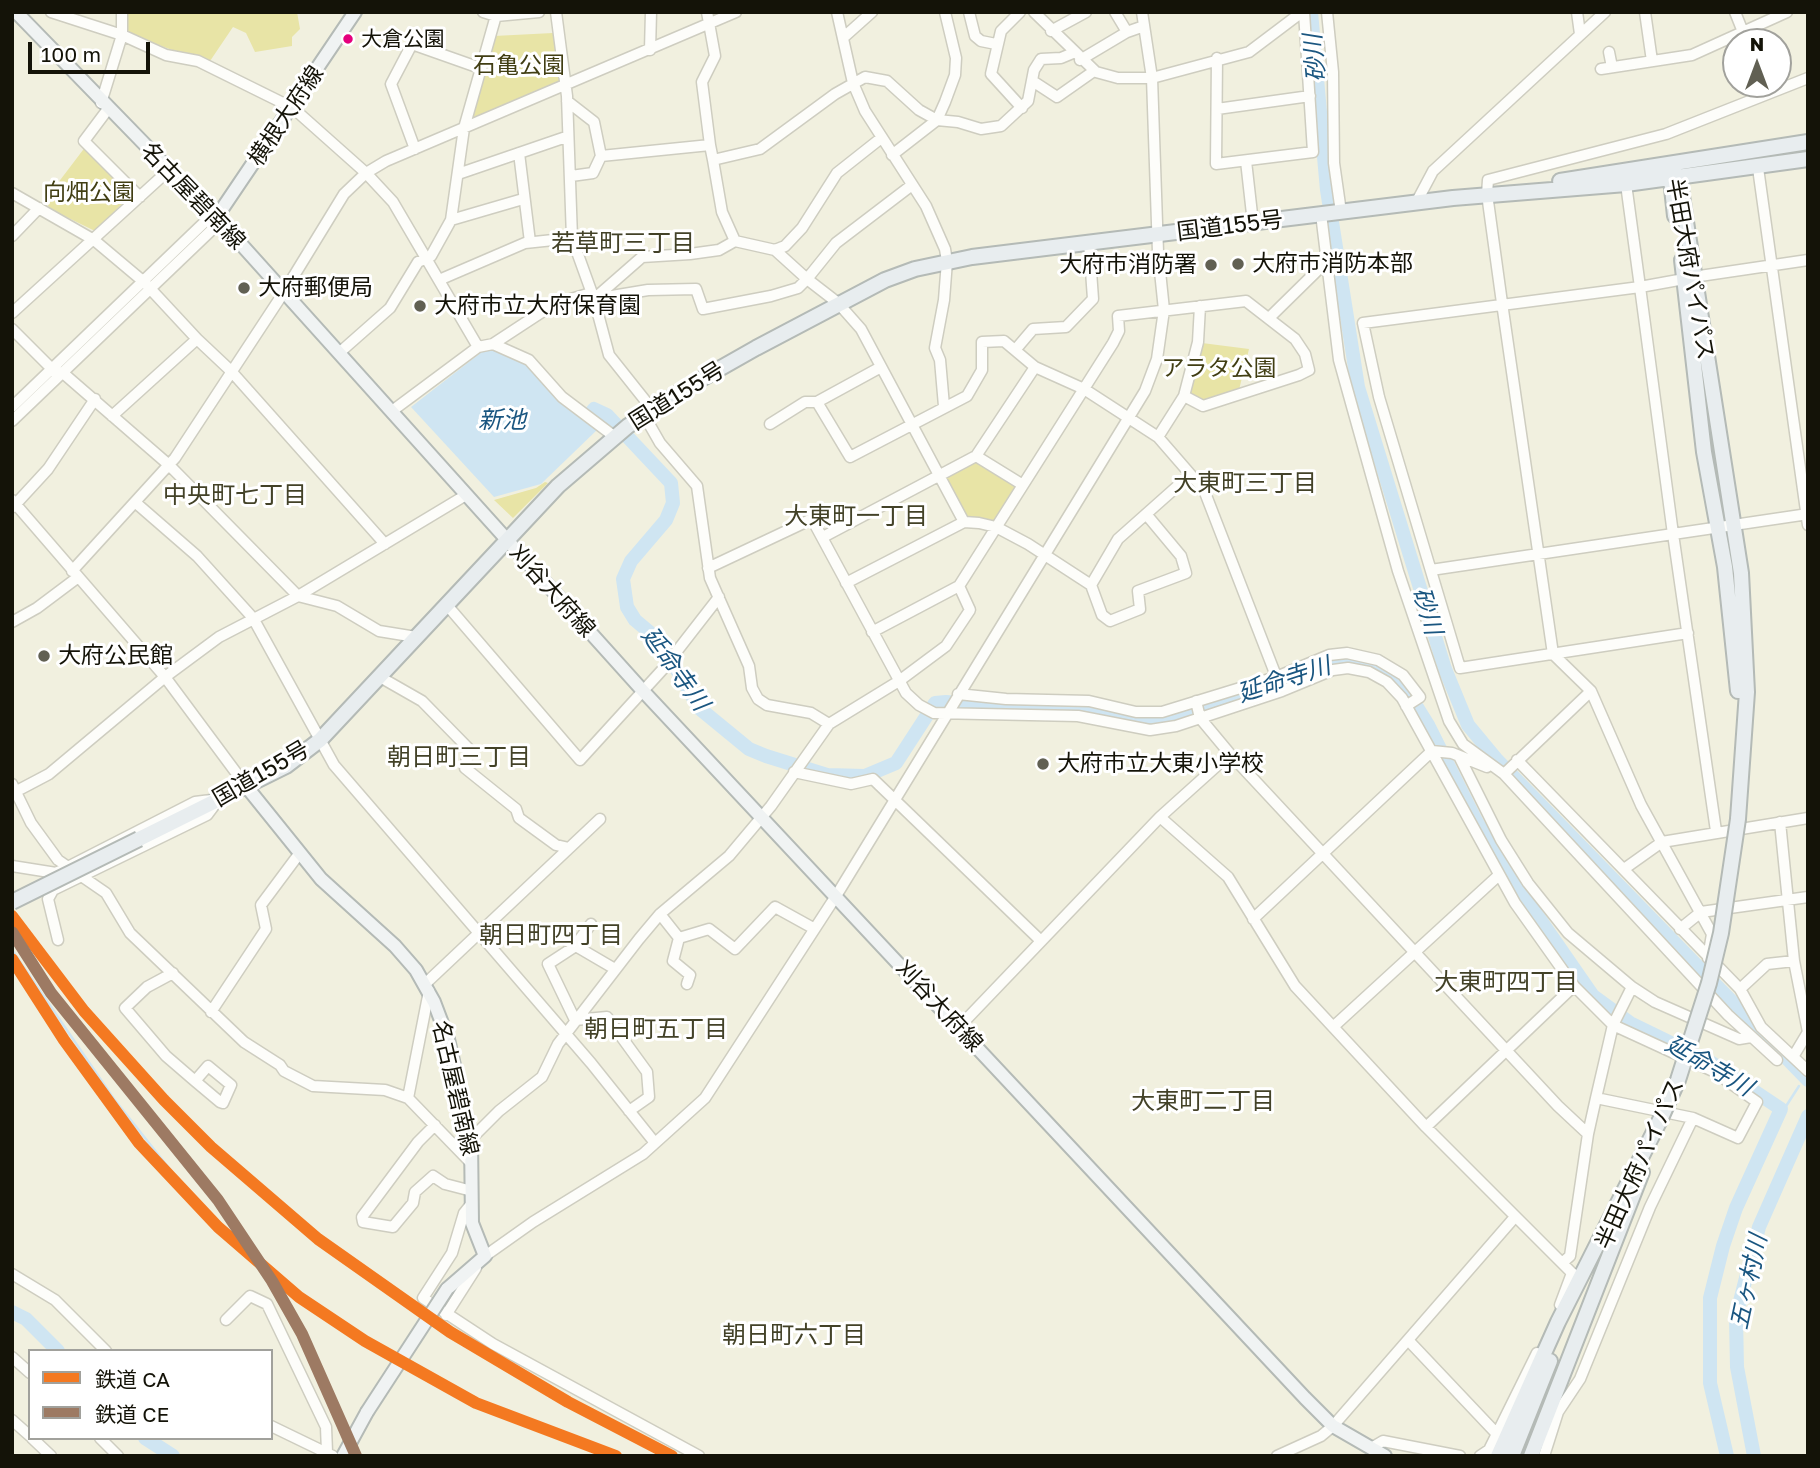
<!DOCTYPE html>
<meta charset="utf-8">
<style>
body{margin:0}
#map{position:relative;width:1820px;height:1468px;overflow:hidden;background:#f1f0df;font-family:"Golos Text","Noto Sans JP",sans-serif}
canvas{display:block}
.frame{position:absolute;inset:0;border:14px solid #141308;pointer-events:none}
.legend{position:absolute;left:28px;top:1349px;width:245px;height:91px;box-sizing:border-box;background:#fff;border:2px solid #a1a19c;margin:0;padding:9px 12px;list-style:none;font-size:21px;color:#141308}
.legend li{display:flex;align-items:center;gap:14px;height:35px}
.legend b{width:35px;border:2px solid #a1a19c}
.north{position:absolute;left:1722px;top:28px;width:70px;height:70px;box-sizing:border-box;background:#fff;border:2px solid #a1a19c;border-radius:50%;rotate:0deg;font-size:19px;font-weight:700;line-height:28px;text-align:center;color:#141308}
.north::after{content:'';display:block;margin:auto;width:24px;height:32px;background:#616053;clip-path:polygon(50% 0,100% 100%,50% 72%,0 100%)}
.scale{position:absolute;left:28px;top:42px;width:122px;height:32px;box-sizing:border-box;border:4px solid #141308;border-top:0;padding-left:9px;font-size:21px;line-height:24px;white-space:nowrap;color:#141308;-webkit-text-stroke:5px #fff;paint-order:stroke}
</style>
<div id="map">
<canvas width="1820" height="1468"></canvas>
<div class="frame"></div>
<ul class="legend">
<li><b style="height:9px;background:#f47921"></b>鉄道 CA</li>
<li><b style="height:9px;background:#9d7a63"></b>鉄道 CE</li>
</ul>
<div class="north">N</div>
<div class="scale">100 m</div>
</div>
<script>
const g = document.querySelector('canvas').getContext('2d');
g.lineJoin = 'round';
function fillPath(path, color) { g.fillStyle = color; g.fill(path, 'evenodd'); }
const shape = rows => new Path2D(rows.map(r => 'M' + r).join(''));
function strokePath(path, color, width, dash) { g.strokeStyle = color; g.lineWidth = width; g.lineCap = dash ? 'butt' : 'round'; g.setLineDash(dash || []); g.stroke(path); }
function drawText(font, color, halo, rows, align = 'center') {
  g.font = font + ' "Golos Text","Noto Sans JP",sans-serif'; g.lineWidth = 6; g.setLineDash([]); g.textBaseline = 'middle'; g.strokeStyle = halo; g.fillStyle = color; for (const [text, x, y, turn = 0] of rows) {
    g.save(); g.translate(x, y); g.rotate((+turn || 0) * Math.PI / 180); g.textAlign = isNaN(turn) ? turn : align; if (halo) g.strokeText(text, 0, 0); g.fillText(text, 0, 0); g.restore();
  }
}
fillPath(shape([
 [125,12,297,12,300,29,292,37,292,46,255,52,246,33,233,27,208,64,128,33],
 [553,33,561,82,475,119,473,117,494,36],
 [86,146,132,194,95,231,50,209,45,200],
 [1202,343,1249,349,1239,390,1203,401,1189,395],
 [976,461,1019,487,994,524,966,520,944,476],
 [545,482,548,483,513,518,494,500,536,488]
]), '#e8e4a6');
fillPath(shape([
 [497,349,511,352,533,368,598,429,541,484,494,497,411,407,483,351]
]), '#cfe5f2');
strokePath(shape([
 [12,950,114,1099,184,1187],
 [1781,1114,1799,1086]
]), '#cfe5f2', 2.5);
strokePath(shape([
 [1311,12,1327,190,1358,387,1445,669,1468,725,1497,760,1808,1080],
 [586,419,594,409,607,415,671,483,673,503,666,520,631,561,623,579,627,607,635,620,660,641,699,708,749,749,766,756,827,775,865,776,896,763,935,703,946,702,1008,707,1072,707,1127,719,1163,720,1259,691,1340,661,1369,664,1400,680,1428,725,1476,821,1514,882,1593,996,1630,1023,1712,1063,1781,1109,1736,1208,1723,1246,1710,1298,1710,1383,1727,1456],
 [12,1312,26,1319,58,1351],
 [145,1438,173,1456],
 [1754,1456,1737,1367,1736,1317,1759,1227,1808,1116]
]), '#cfe5f2', 14);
const minor = shape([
 [51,12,122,35,166,55,198,61,293,108,366,173,393,202,478,347],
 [483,12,496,16,539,12],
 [556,12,567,96,572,238,594,299,609,355,652,409],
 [707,12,715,56,702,82,710,145],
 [837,12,853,83,865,111,926,206,945,249,947,261,944,300,935,348,940,360,944,406],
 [969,12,975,36,981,41,996,44],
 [1020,12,1001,31,991,74,1022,108],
 [1034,12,1096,72,1118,78,1152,78,1249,52,1302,12],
 [1115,12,1127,32],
 [1327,12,1333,72,1334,163,1341,212],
 [1577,12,1580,34],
 [1645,12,1652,61],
 [1735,12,1743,32],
 [1051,31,1086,12],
 [844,37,872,12],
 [650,50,651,12],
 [1609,52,1612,67],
 [1217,58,1216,164,1313,152,1304,12],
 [1080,60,1127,32,1144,26],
 [1601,69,1692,55,1787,12],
 [1034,82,1057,97,1094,71],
 [567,101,594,122,601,156],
 [101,103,122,35,122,12],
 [108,109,84,141,140,197],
 [1217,109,1310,96],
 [415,149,391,84,412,44,480,68],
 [519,153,530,242],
 [892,155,937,120,945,102,955,75,956,58,945,12],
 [713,160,722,212,735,241],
 [1246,161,1253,223],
 [1758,168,1808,525],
 [458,174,566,137],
 [571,176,593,173,601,156,710,145,713,160,760,149,835,94,865,77,887,81,919,110,937,120,958,122,981,129,1001,126,1028,101,1034,70,1041,59,1061,58,1073,53],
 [1626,184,1640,287,1363,323,1379,397,1460,668,1688,633],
 [12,193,94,240,144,282,197,339],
 [1416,203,1433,171,1605,12],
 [1321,214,1339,360,1398,571,1449,721,1463,744,1504,774,1728,1015,1777,1060],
 [451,220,523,199],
 [12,236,39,208],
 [775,250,807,279,836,243,912,185],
 [1693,277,1808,260],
 [439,280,525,243,572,238],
 [594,299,648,290,696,289,703,309,771,296,798,288,807,279,838,303,861,329,964,522],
 [594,299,642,257,690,254,719,250,735,241,775,250,785,246,802,228,837,173,880,139],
 [1200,306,1198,342,1184,396,1158,437,1204,490,1278,681],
 [12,313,169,170],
 [1269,318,1325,263],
 [12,329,53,370,63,373,169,465,298,596,337,606,379,631,416,637],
 [493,344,554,304,591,293],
 [1016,349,1033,329,1066,327,1093,299,1089,243],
 [339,353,390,308,418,262,431,256,451,220,464,128,497,12],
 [817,402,850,457,967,396,982,370,982,342,1004,341,1035,367,1084,389,1158,437],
 [12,407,212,215],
 [392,411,478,347,493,344,529,360,562,397,615,437],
 [644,415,660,443,697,486,710,578,749,666,752,688,758,699,767,705,811,713,829,724],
 [112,416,197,339,231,371,385,544],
 [12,421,220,222],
 [770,424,805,402,817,402,881,367],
 [976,456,1023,485],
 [12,500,165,677,246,786],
 [136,503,197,556,253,618,334,765,591,1063,655,1143],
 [13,507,48,469,95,399],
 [823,537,976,456,1035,367],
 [708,568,812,519,906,693,919,705,934,713,1078,716,1150,730,1176,726,1282,691,1333,670,1348,668,1369,672,1387,682,1402,698,1515,903,1574,986,1613,1025,1632,987],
 [1431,570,1673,534,1640,287,1684,279],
 [72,571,175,458,284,292,344,194,366,173,386,161,736,12],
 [846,583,964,522,979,523,996,527,1028,544,1091,585,1102,615,1110,621,1140,609,1138,591,1186,573,1181,556,1146,514],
 [1091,585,1118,539,1190,475],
 [446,604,580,760,663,669,719,597],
 [12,622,37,608,77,578],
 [872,632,959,586,1113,343,1119,331,1118,316,1246,301,1295,339,1305,354,1309,370,1299,375,1203,406,1184,396],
 [380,677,422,701,469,749,465,768,516,809,519,818,556,845,569,848],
 [958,694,1006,699,1089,701,1136,712,1162,712,1276,677,1329,655,1347,653,1378,660,1403,675,1420,697,1406,706],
 [1196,701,1200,718,1230,754,1558,1106,1588,1134],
 [1459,756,1501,840,1528,883,1568,933,1632,987,1655,1002,1739,1039,1751,1037],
 [1517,760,1740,989,1761,1027,1808,1071],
 [794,772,851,784,873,779,1041,941],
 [1504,774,1591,691],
 [12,784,31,823,58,860,106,893,130,933,244,1042,280,1065,284,1071,313,1086,385,1090,408,1098,472,1164],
 [13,793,49,774,165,677,219,637,298,596,466,495],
 [1160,817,1228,877,1295,986,1426,1127,1572,1273],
 [1780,822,1794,961,1808,1032],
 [1716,831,1673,534,1808,514],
 [12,866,56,873,195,802,211,800],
 [1624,869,1662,842,1808,818],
 [660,914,679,938,673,961,690,975,687,984],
 [1253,919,1432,751,1452,753,1487,767],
 [591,924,574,947,548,964,575,1020,607,1017,647,1072,649,1097,629,1111],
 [1680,929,1701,912,1808,897],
 [550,931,615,969],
 [679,938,709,929,735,949,775,907,813,928],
 [58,940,48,899,53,890,207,815,216,803],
 [1708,958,1712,934,1641,805,1591,691,1553,654,1502,303,1487,194,1488,180,1666,134,1808,78],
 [173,973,147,987,125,1008,166,1056,195,1081,220,1102,223,1103,231,1085,208,1066,195,1081],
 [425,984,600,819],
 [1740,989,1767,964,1794,961],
 [211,1012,266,929,261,905,299,854],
 [959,1027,1160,817,1230,754],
 [1333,1027,1499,875],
 [1793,1057,1808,1032],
 [408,1098,429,991],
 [435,1125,418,1142,362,1217,363,1222,393,1227,413,1203,415,1192,433,1176,445,1184,472,1191],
 [1426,1127,1574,986],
 [471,1139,499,1111,542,1077,558,1044,639,939,660,914,729,856,771,806,829,724,899,681,946,646,970,610,959,586],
 [472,1203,464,1213,452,1253,423,1298,493,1344,699,1456],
 [485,1256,533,1222,643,1154,705,1098,836,896,1145,391,1157,359,1164,310,1158,252,1152,78,1142,12],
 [1562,1263,1570,1256,1588,1134,1596,1098,1613,1025,1713,1071,1757,1102,1738,1138,1693,1118,1596,1098],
 [12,1274,55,1300,106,1351],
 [1560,1305,1572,1273,1575,1275],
 [446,1315,476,1268],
 [226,1320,250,1296,267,1304,326,1427,327,1452],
 [1408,1340,1496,1433],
 [12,1357,30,1373],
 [12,1420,30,1436],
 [271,1426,333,1456],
 [32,1438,51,1456],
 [100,1438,118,1456],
 [1371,1448,1383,1441,1460,1456],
 [1277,1456,1321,1436,1333,1426,1514,1218],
 [1480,1456,1489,1450,1537,1353],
 [1544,1456,1558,1412,1580,1379,1650,1207,1693,1118]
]);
const major = shape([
 [16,12,231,233,643,691,1305,1398,1333,1426,1385,1456],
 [216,218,355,12],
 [246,786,321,879,395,946,416,970,434,1002,448,1039,471,1139,472,1223,485,1256,447,1289],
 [343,1456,367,1412]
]);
const highway = shape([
 [1671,166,1679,177,1741,573,1747,692,1738,819],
 [1670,170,1675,216],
 [1560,181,1808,142],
 [1682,260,1704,452,1725,567,1738,691],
 [139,839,286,766,320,740,558,486,628,426,689,386,756,348,885,280,915,269,972,257,1453,198,1626,184,1808,159],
 [1498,1456,1558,1322,1661,1118],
 [1512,1456,1550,1361],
 [1531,1456,1642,1172]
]);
strokePath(minor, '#cecdc0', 13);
strokePath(major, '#b4bab6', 16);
strokePath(highway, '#b4bab6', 18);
strokePath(minor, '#fdfdfa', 10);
strokePath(major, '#f0f3f3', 12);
strokePath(highway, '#e8edef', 14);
const majorBridge = shape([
 [367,1412,447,1289]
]);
const highwayBridge = shape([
 [12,902,139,839],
 [1661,1118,1678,1080,1709,983,1721,933,1738,819]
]);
strokePath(majorBridge, '#b4bab6', 16, []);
strokePath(highwayBridge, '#b4bab6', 18, []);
strokePath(majorBridge, '#f0f3f3', 12);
strokePath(highwayBridge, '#e8edef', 14);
strokePath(shape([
 [12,916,84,1011,164,1100,211,1147,318,1239,450,1332,568,1402,672,1456],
 [12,959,64,1040,139,1143,218,1227,299,1297,365,1341,476,1403,616,1456]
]), '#f47921', 12);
strokePath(shape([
 [12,932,51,993,218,1200,272,1281,302,1334,356,1456]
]), '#9d7a63', 12);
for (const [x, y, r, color] of [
 [348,39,6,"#e5007d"],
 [1238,264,7,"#616053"],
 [1211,265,7,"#616053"],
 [244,288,7,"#616053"],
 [420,306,7,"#616053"],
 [44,656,7,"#616053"],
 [1043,764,7,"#616053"]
]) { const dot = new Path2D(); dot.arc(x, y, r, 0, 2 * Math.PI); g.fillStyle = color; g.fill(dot); strokePath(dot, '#fff', 2.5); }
drawText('21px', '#141308', '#fff', [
 ["大倉公園",361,39]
], 'left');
drawText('23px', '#413e13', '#fff', [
 ["石亀公園",519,66],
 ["向畑公園",89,193],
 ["アラタ公園",1219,369]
]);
drawText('23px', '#141308', '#fff', [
 ["横根大府線",286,116,-56],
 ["名古屋碧南線",193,196,46],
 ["国道155号",1230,226,-7],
 ["半田大府パイパス",1690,269,80],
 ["国道155号",677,396,-32],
 ["刈谷大府線",552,591,48],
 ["国道155号",261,774,-30],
 ["刈谷大府線",939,1006,47],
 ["名古屋碧南線",455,1088,77],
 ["半田大府パイパス",1640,1164,-66]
]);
drawText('23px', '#141308', '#fff', [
 ["大府市消防本部",1252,264],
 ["大府市消防署",1197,265,"right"],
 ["大府郵便局",258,288],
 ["大府市立大府保育園",434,306],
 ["大府公民館",58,656],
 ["大府市立大東小学校",1057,764]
], 'left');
drawText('italic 24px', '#1a5680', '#fff', [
 ["砂川",1315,58,-95],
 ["新池",502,420],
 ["砂川",1427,611,73],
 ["延命寺川",675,669,54],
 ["延命寺川",1284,680,-18],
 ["延命寺川",1709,1066,30],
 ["五ヶ村川",1749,1282,-78]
]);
drawText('24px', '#434228', '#fff', [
 ["若草町三丁目",623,243],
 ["大東町三丁目",1245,483],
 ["中央町七丁目",235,495],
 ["大東町一丁目",856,516],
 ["朝日町三丁目",459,757],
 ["朝日町四丁目",551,935],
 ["大東町四丁目",1506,982],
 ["朝日町五丁目",656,1029],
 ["大東町二丁目",1203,1101],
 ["朝日町六丁目",794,1335]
]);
</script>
